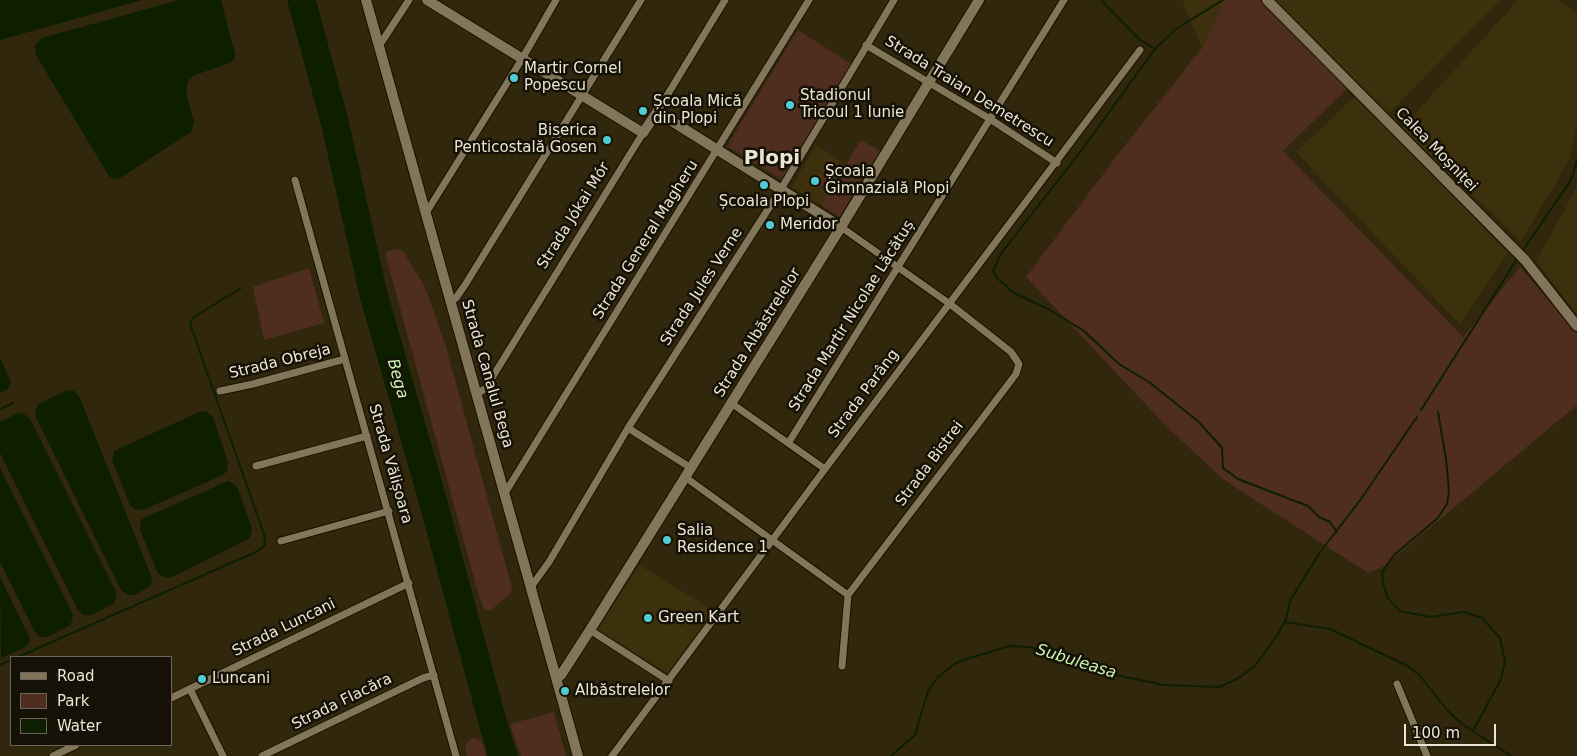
<!DOCTYPE html>
<meta charset="utf-8">
<style>
body{margin:0}
#map{position:relative;width:1577px;height:756px;overflow:hidden;background:#31270c;font-family:"DejaVu Sans",sans-serif}
canvas{display:block}
.legend{position:absolute;left:10px;top:656px;width:162px;height:90px;box-sizing:border-box;background:#151106;border:1px solid #6b6659;margin:0;padding:6px 9px;list-style:none;font-size:15px;color:#ebe5d5}
.legend li{display:flex;align-items:center;gap:10px;height:25px}
.legend b{width:25px;border:1px solid #6b6659}
.scale{position:absolute;left:1404px;top:724px;width:92px;height:22px;box-sizing:border-box;border:2px solid #ebe5d5;border-top:0;padding-left:6px;font-size:15px;line-height:18px;white-space:nowrap;color:#ebe5d5;-webkit-text-stroke:4px #151106;paint-order:stroke}
</style>
<div id="map">
<canvas width="1577" height="756"></canvas>
<ul class="legend">
<li><b style="height:6px;background:#817659"></b>Road</li>
<li><b style="height:14px;background:#4f2e1f"></b>Park</li>
<li><b style="height:14px;background:#0d1f00"></b>Water</li>
</ul>
<div class="scale">100 m</div>
</div>
<script>
const g = document.querySelector('canvas').getContext('2d');
g.lineJoin = 'round';
function fillPath(path, color) { g.fillStyle = color; g.fill(path, 'evenodd'); }
const shape = rows => new Path2D(rows.map(r => 'M' + r).join(''));
function strokePath(path, color, width, dash) { g.strokeStyle = color; g.lineWidth = width; g.lineCap = dash ? 'butt' : 'round'; g.setLineDash(dash || []); g.stroke(path); }
function drawText(font, color, halo, rows, align = 'center') {
  g.font = font + ' "DejaVu Sans",sans-serif'; g.lineWidth = 5; g.setLineDash([]); g.textBaseline = 'middle'; g.strokeStyle = halo; g.fillStyle = color; for (const [text, x, y, turn = 0] of rows) {
    g.save(); g.translate(x, y); g.rotate((+turn || 0) * Math.PI / 180); g.textAlign = isNaN(turn) ? turn : align; if (halo) g.strokeText(text, 0, 0); g.fillText(text, 0, 0); g.restore();
  }
}
fillPath(shape([
 [1182,0,1224,0,1202,48],
 [1274,0,1500,0,1389,113],
 [1518,0,1557,0,1577,13,1577,122,1570,159,1521,241,1402,128],
 [1356,95,1508,253,1460,325,1296,152],
 [816,145,846,164,821,205,791,187],
 [1577,187,1577,314,1536,261],
 [639,565,715,611,669,674,597,630]
]), '#3d300c');
fillPath(shape([
 [1224,0,1274,0,1355,81,1283,151,1463,337,1520,267,1577,334,1577,405,1383,567,1368,573,1224,480,1167,427,1026,277,1122,149,1202,48],
 [798,30,853,65,782,180,727,146],
 [861,140,880,151,839,217,821,205],
 [829,159,841,166,827,189,815,182],
 [393,249,403,251,425,287,446,347,512,588,511,593,490,611,484,609,479,596,385,253],
 [309,268,324,323,264,340,253,287],
 [554,712,566,756,521,756,510,724],
 [472,738,478,739,483,744,486,756,467,756,465,749,467,743]
]), '#4f2e1f');
fillPath(shape([
 [0,0,142,0,0,40],
 [179,0,221,0,235,54,235,59,230,63,195,75,188,81,186,92,194,122,191,132,120,178,113,179,109,176,36,55,35,45,42,38],
 [287,0,316,0,348,118,387,291,445,492,505,714,518,756,488,756,478,722,418,500,360,298,321,125],
 [0,358,11,382,8,389,0,393],
 [67,390,74,391,79,396,151,576,152,582,149,587,135,595,128,595,121,590,35,415,36,409,39,404],
 [204,411,209,413,213,417,228,462,227,471,223,475,143,510,134,509,130,505,112,460,114,451,199,412],
 [18,413,24,414,30,419,116,592,116,599,113,604,91,615,83,615,78,610,0,453,0,422],
 [0,468,73,615,72,621,69,626,47,637,40,637,35,632,0,562],
 [228,481,234,484,238,489,252,529,250,538,170,578,161,576,157,572,140,530,141,520,146,517],
 [0,577,30,639,28,644,24,648,1,658]
]), '#0d1f00');
strokePath(shape([
 [1101,0,1140,40,1155,49],
 [1223,0,1176,29,1155,49,1075,159,1002,252,993,271,997,278,1014,293,1050,310,1084,331,1119,364,1149,382,1199,422,1222,448,1223,468,1238,479,1308,506,1319,517,1330,522,1337,532],
 [1521,253,1569,183,1573,175,1577,159],
 [0,409,13,403],
 [1421,410,1517,259],
 [1438,412,1446,459,1449,492,1447,504,1438,518,1394,555,1382,572,1383,583,1388,598,1400,611,1430,617,1464,612,1482,618,1500,638,1505,661,1501,679,1473,731],
 [1285,622,1330,629,1408,666,1420,676,1448,711,1462,724,1511,756],
 [18,657,258,551,265,545,264,534,190,324,194,317,241,288],
 [0,665,11,660],
 [891,756,915,735,928,691,938,677,956,663,963,660,1010,646,1030,647,1111,674,1164,685,1219,687,1237,679,1254,667,1278,634,1286,619,1290,601,1305,576,1321,551,1361,499,1417,417]
]), '#0d1f00', 2);
const street = shape([
 [866,45,990,119,1057,163],
 [379,46,409,0],
 [657,112,725,0],
 [295,180,456,756],
 [426,213,522,59,556,0],
 [841,227,950,304,1011,352,1019,364,1016,374,848,595,842,666],
 [451,301,456,298,465,285,641,0],
 [220,391,253,384,345,359],
 [477,394,486,388,490,381,643,133],
 [731,403,825,469],
 [628,428,691,468],
 [789,442,1064,0],
 [256,466,367,436],
 [685,477,848,595],
 [505,493,809,0],
 [281,541,389,511],
 [531,587,549,562,628,428,781,189,894,0],
 [590,630,669,681],
 [1397,684,1427,756],
 [190,689,223,756],
 [171,698,409,583],
 [53,756,76,745],
 [262,756,423,678,434,675],
 [612,756,825,469,1140,50]
]);
const secondary = shape([
 [366,0,578,756],
 [427,0,643,133,657,112,841,227],
 [1267,0,1525,260,1577,326],
 [557,678,561,675,590,630,841,227,979,0]
]);
strokePath(street, '#190f00', 9);
strokePath(secondary, '#190f00', 12);
strokePath(street, '#817659', 7);
strokePath(secondary, '#817659', 10);
for (const [x, y, r, color] of [
 [514,78,5,"#51ccd2"],
 [790,105,5,"#51ccd2"],
 [643,111,5,"#51ccd2"],
 [607,140,5,"#51ccd2"],
 [815,181,5,"#51ccd2"],
 [764,185,5,"#51ccd2"],
 [770,225,5,"#51ccd2"],
 [667,540,5,"#51ccd2"],
 [648,618,5,"#51ccd2"],
 [202,679,5,"#51ccd2"],
 [565,691,5,"#51ccd2"]
]) { const dot = new Path2D(); dot.arc(x, y, r, 0, 2 * Math.PI); g.fillStyle = color; g.fill(dot); strokePath(dot, '#151106', 2); }
drawText('15px', '#ebe5d5', '#151106', [
 ["Martir Cornel",524,69],
 ["Popescu",524,86],
 ["Stadionul",800,96],
 ["Tricoul 1 Iunie",800,113],
 ["Școala Mică",653,102],
 ["din Plopi",653,119],
 ["Biserica",597,131,"right"],
 ["Penticostală Gosen",597,148,"right"],
 ["Școala",825,172],
 ["Gimnazială Plopi",825,189],
 ["Școala Plopi",764,202,"center"],
 ["Meridor",780,225],
 ["Salia",677,531],
 ["Residence 1",677,548],
 ["Green Kart",658,618],
 ["Luncani",212,679],
 ["Albăstrelelor",575,691]
], 'left');
drawText('15px', '#ebe5d5', '#151106', [
 ["Strada Traian Demetrescu",969,92,32],
 ["Calea Moșniței",1436,150,46],
 ["Strada Jókai Mór",574,216,-58],
 ["Strada General Magheru",646,240,-58],
 ["Strada Jules Verne",702,287,-57],
 ["Strada Martir Nicolae Lăcătuș",852,316,-58],
 ["Strada Albăstrelelor",758,333,-58],
 ["Strada Obreja",280,362,-14],
 ["Strada Canalul Bega",487,374,74],
 ["Strada Parâng",864,394,-53],
 ["Strada Vălișoara",390,464,74],
 ["Strada Bistrei",930,464,-53],
 ["Strada Luncani",284,628,-26],
 ["Strada Flacăra",342,702,-26]
]);
drawText('italic 16px', '#ccf2b3', '#151106', [
 ["Bega",397,379,74],
 ["Subuleasa",1076,662,17]
]);
drawText('bold 20px', '#ebe5d5', '#151106', [
 ["Plopi",772,159]
]);
</script>
